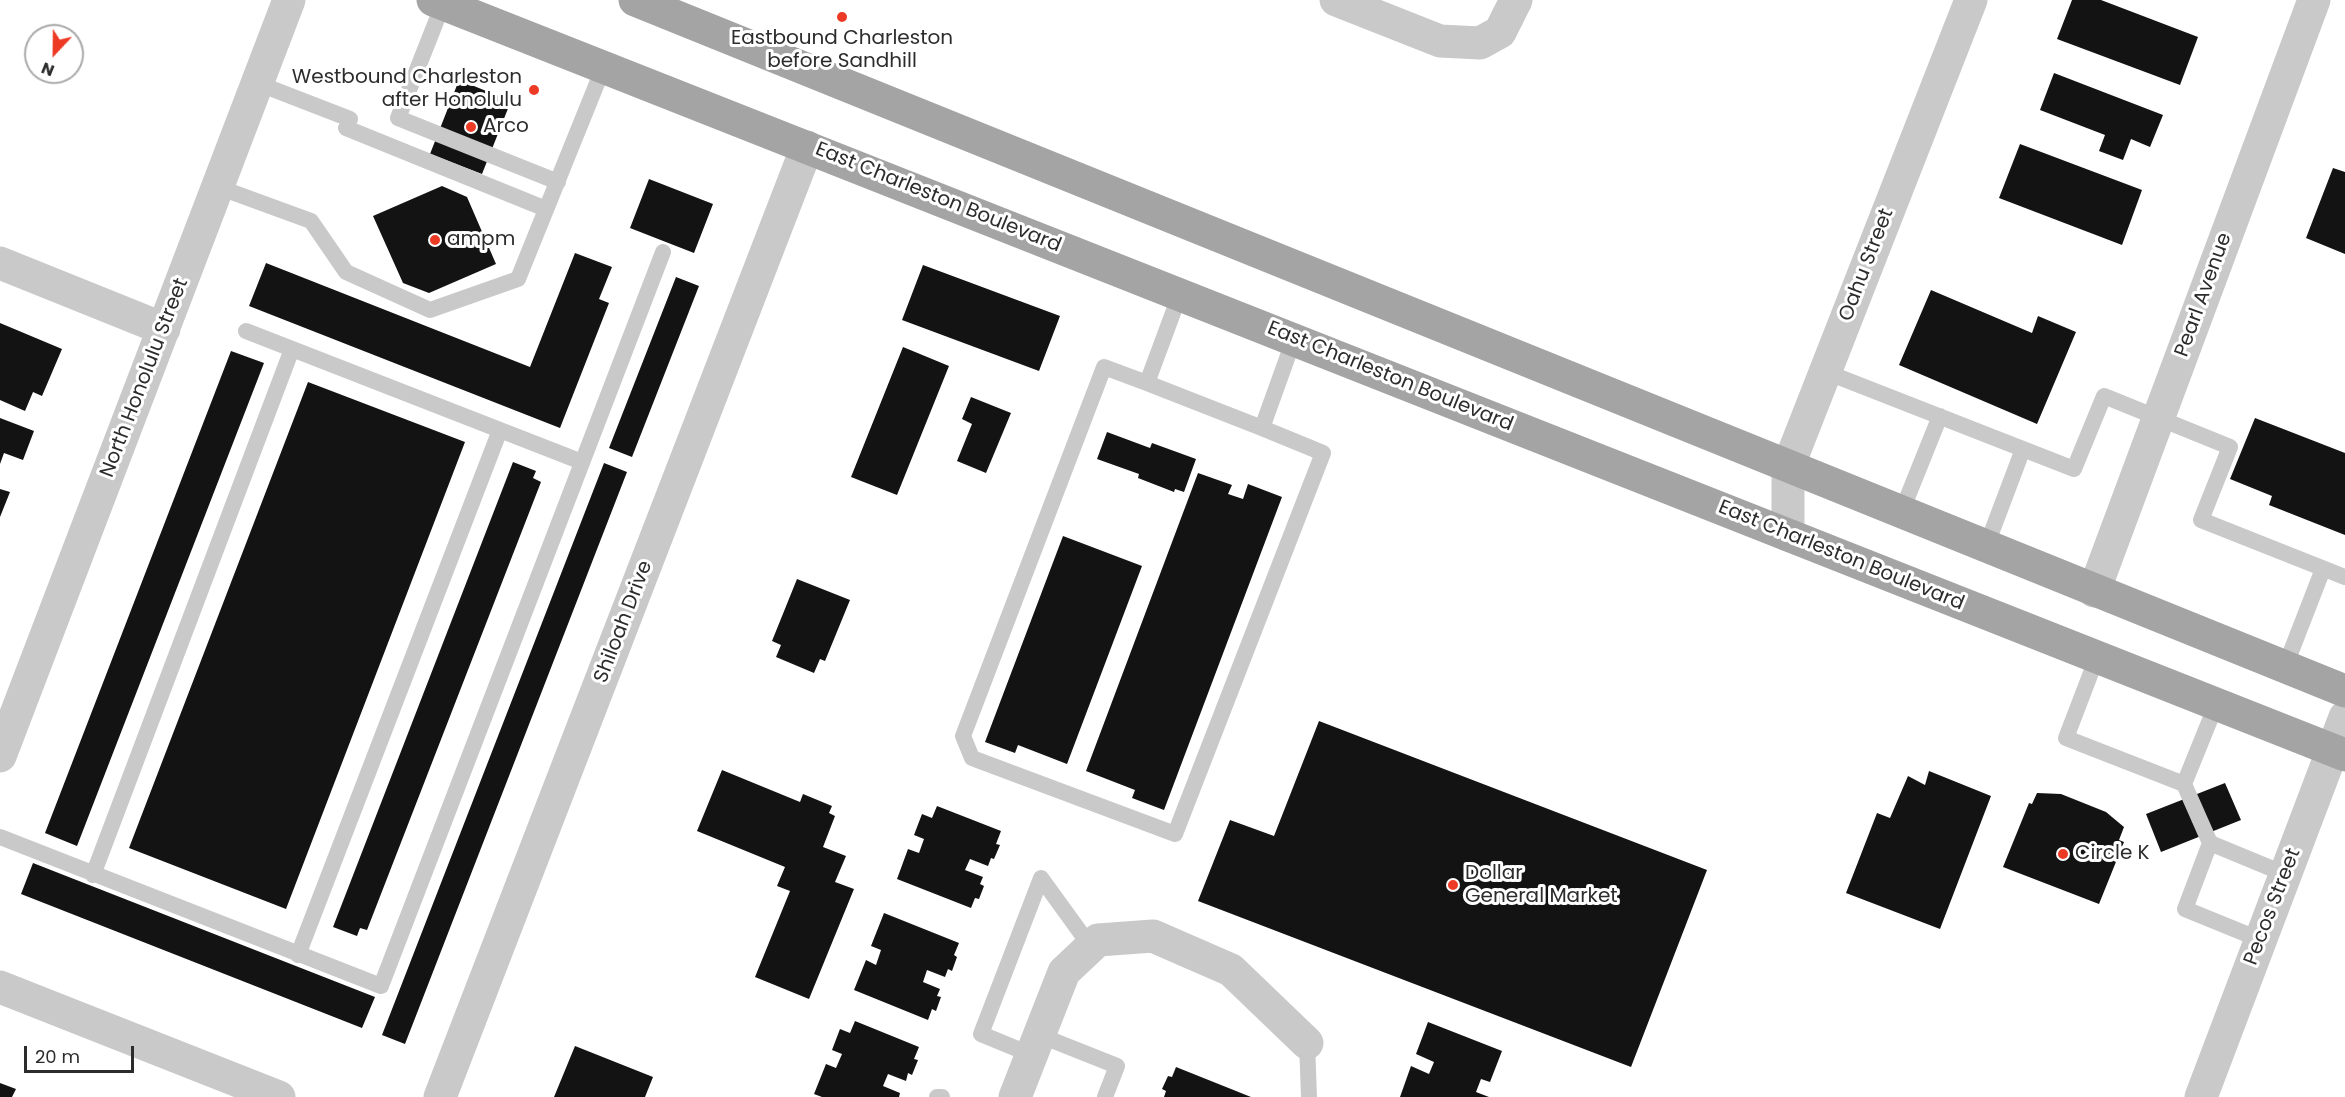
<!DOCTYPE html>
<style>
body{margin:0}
#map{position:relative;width:2345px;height:1097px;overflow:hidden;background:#fff;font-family:Poppins,sans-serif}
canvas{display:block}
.north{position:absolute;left:24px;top:24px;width:60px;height:60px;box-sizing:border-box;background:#fff;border:2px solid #ababab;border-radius:50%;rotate:202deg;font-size:16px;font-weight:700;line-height:24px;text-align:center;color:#2c2c2c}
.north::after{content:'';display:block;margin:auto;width:21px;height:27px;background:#ed3a24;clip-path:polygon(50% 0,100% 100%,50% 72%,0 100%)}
.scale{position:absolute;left:24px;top:1046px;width:110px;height:27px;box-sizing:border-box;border:3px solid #2c2c2c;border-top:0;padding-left:8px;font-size:18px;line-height:21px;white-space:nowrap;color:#2c2c2c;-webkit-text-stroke:4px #fff;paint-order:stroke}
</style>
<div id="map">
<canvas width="2345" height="1097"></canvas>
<div class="north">N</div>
<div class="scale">20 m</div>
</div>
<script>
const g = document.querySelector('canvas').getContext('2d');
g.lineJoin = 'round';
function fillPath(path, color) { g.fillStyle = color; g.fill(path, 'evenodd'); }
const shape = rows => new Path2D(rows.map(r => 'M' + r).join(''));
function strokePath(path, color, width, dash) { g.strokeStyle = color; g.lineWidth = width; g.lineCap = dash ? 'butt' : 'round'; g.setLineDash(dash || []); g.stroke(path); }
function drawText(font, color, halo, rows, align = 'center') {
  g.font = font + ' Poppins,sans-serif'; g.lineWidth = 6; g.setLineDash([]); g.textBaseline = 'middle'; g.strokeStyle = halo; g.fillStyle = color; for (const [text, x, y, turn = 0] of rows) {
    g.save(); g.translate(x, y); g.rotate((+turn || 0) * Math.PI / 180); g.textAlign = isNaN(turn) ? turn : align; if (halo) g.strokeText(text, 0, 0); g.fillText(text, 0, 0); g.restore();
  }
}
fillPath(shape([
 [2072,0,2101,0,2198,37,2180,85,2057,39],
 [2054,73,2163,115,2150,147,2131,139,2123,160,2099,151,2105,135,2040,110],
 [459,80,511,101,482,174,430,154],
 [2020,144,2142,190,2122,245,1999,198],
 [2333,168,2345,172,2345,254,2306,238],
 [649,179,713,204,694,253,630,228],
 [442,186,467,197,496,264,429,293,403,283,373,216],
 [575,253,612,267,599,299,609,303,560,428,249,306,266,263,530,367],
 [923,265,1060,316,1039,371,902,320],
 [676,277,699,286,632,457,609,448],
 [1931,290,2032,333,2038,316,2076,332,2037,424,1899,365],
 [0,323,62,349,42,396,33,392,25,411,0,400],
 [903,347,949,366,897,495,851,477],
 [231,351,264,363,77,846,45,833],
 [308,382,465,442,286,909,129,848],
 [971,397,1011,413,986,473,957,461,972,424,962,419],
 [0,418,34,431,23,460,4,453,0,464],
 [2255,418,2345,453,2345,535,2269,505,2272,496,2230,479],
 [1107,432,1150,448,1152,443,1196,459,1184,492,1175,489,1174,492,1138,478,1139,474,1097,459],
 [513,462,536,471,533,478,541,482,367,930,360,928,357,936,333,927],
 [604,463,627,472,405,1044,382,1035],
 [1198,473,1232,485,1228,494,1243,499,1248,484,1282,497,1164,810,1132,798,1135,790,1086,771],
 [0,489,10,492,0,517],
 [1063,536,1142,566,1067,764,1018,745,1015,753,985,742],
 [797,579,850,600,825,661,820,659,814,673,776,657,781,645,772,641],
 [1319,721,1707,870,1631,1067,1198,901,1230,820,1274,836],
 [722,770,800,802,803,794,832,806,829,813,835,816,823,847,846,856,835,882,854,889,809,999,755,977,790,891,777,886,785,867,697,831],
 [1929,771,1991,796,1940,929,1846,893,1877,813,1890,818,1908,776,1925,785],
 [2225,783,2241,820,2161,852,2146,814],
 [2037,793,2061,794,2106,812,2124,827,2119,840,2124,842,2099,904,2003,867,2029,803,2032,804],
 [937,806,1001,831,996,844,1000,845,994,859,991,858,988,866,970,859,965,870,983,877,980,884,984,886,979,899,975,898,971,908,897,879,908,849,919,853,924,839,914,835,922,814,932,818],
 [33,863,375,997,362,1028,21,894],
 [884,913,959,943,954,955,957,957,952,971,948,969,945,977,927,970,923,982,940,989,937,996,941,997,936,1011,932,1009,928,1020,854,990,866,960,876,965,881,950,871,946],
 [855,1021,919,1047,914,1059,918,1060,912,1075,908,1073,906,1081,888,1074,883,1086,900,1093,899,1097,822,1097,814,1094,826,1064,836,1068,842,1054,832,1050,840,1029,850,1033],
 [1428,1022,1502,1051,1490,1082,1481,1079,1476,1092,1489,1097,1400,1097,1411,1066,1429,1074,1434,1062,1416,1054],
 [575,1046,653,1077,645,1097,554,1097],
 [1176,1067,1251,1097,1164,1097,1166,1091,1162,1089,1168,1076,1172,1077],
 [0,1083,16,1089,12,1097,0,1097]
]), '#131313');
strokePath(shape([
 [443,4,398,118,558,182],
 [257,83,350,119],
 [346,128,546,209],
 [218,187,311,221,346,272,430,310,518,279,604,66],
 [1180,294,1147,383,1104,367,963,736,972,758,1175,834,1323,453,1262,428,1294,339],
 [246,331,582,462],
 [1826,372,2074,469,2104,396,2230,447,2201,520,2345,577],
 [1147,383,1262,428],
 [1901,513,1940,416],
 [1986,547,2023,449],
 [2097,657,2066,738,2184,784,2216,705],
 [2285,667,2323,569],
 [2184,784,2210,843],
 [0,837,381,986,663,252],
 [93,875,292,349],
 [2261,940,2185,909,2210,843,2285,874],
 [298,955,500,430],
 [1039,1035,1117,1066,1105,1097],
 [1307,1043,1309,1097],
 [1032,1055,981,1034,1041,878,1091,947],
 [937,1097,942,1097]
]), '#c9c9c9', 16);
strokePath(shape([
 [1336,0,1440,41,1480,43,1500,32,1516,0],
 [0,263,164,329],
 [1788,535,1788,467,1971,0],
 [2094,591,2314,0],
 [0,756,289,0],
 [0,987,279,1097],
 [440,1097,807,147],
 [1015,1097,1064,972,1098,940,1153,936,1231,970,1307,1043],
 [2201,1097,2345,717]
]), '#c9c9c9', 33);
strokePath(shape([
 [433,0,2345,755],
 [635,0,2345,691]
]), '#a4a4a4', 33);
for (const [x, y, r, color] of [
 [842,17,6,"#ed3a24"],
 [534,90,6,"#ed3a24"],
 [471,127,6,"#ed3a24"],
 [435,240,6,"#ed3a24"],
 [2063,854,6,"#ed3a24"],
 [1453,885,6,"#ed3a24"]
]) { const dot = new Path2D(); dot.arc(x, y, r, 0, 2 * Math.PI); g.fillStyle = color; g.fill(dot); strokePath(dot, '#fff', 2); }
drawText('20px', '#2c2c2c', '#fff', [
 ["Eastbound Charleston",842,39,"center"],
 ["before Sandhill",842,62,"center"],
 ["Westbound Charleston",522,78,"right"],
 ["after Honolulu",522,101,"right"],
 ["Arco",483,127],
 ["ampm",447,240],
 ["Circle K",2075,854],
 ["Dollar",1465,874],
 ["General Market",1465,897]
], 'left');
drawText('20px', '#2c2c2c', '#fff', [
 ["East Charleston Boulevard",938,198,22],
 ["Oahu Street",1867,265,-69],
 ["Pearl Avenue",2204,295,-70],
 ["East Charleston Boulevard",1390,377,22],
 ["North Honolulu Street",145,378,-69],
 ["East Charleston Boulevard",1841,556,22],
 ["Shiloah Drive",624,622,-69],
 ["Pecos Street",2273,907,-69]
]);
</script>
